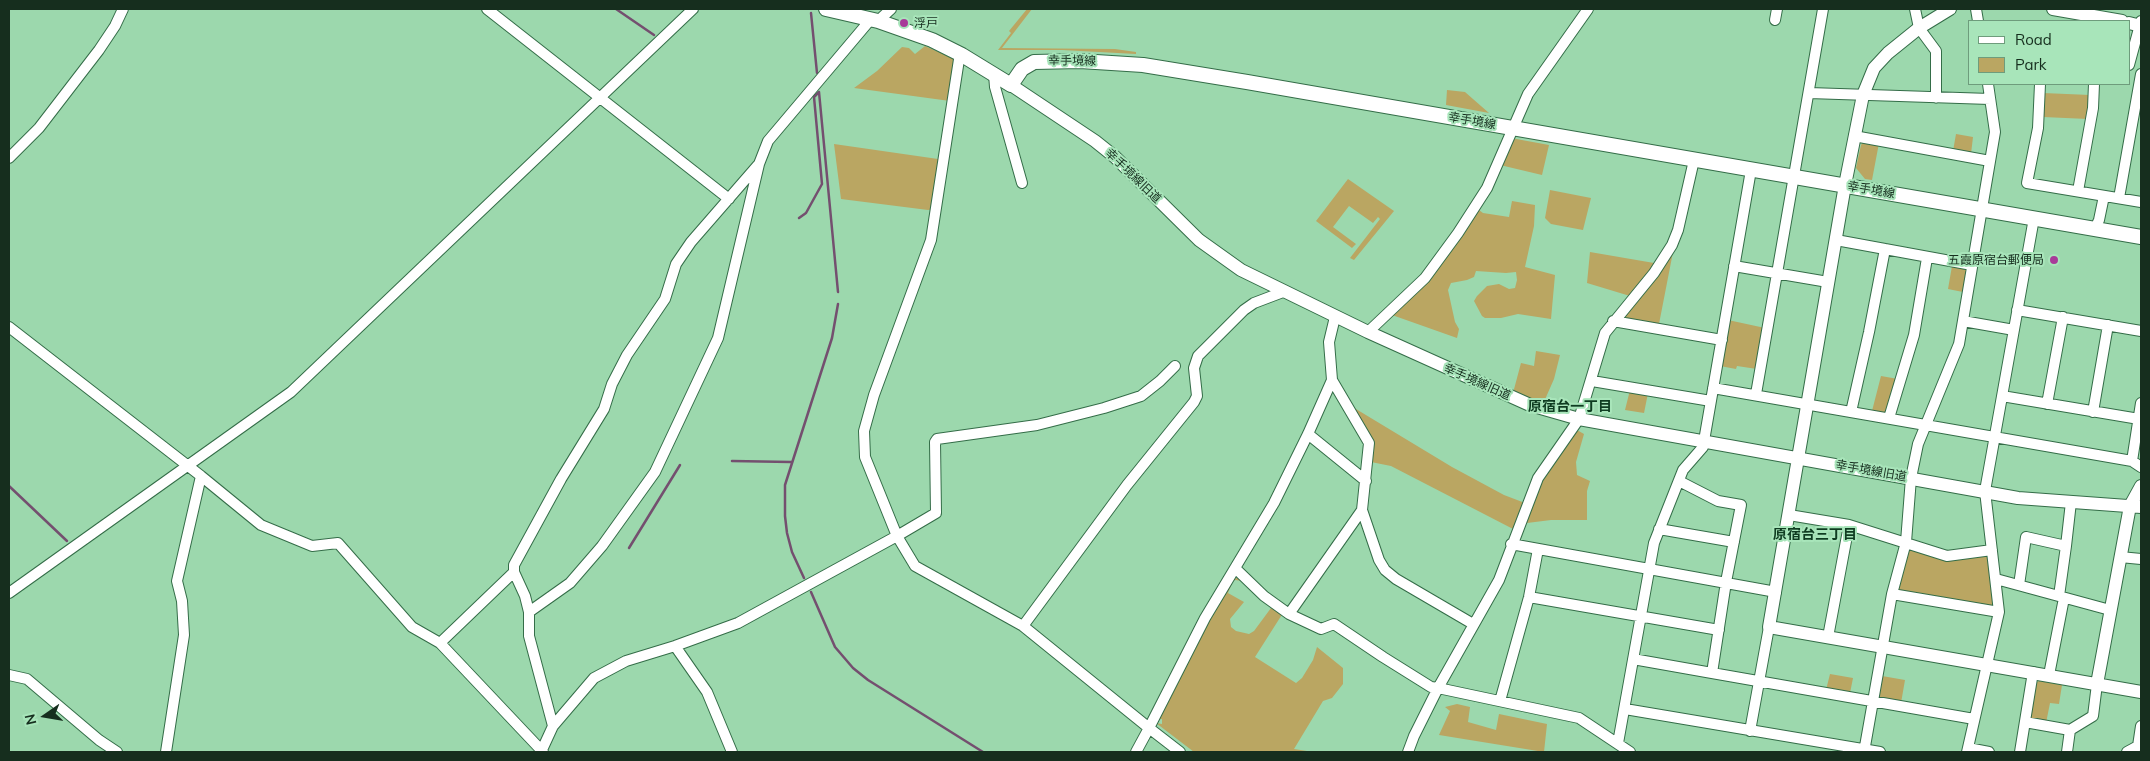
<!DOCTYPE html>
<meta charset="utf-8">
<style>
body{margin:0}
#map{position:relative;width:2150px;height:761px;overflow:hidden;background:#9cd8ad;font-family:Mulish,sans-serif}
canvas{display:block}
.frame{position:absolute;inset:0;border:10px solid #162e1e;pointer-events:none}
.legend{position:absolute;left:1968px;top:20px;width:162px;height:65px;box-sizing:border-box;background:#a8e5ba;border:1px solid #6e9c7c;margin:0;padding:6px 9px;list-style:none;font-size:15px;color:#162e1e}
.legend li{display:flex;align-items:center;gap:10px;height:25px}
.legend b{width:25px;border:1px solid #6e9c7c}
.north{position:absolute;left:20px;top:691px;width:50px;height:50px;-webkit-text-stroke:4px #a8e5ba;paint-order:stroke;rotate:257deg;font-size:14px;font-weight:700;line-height:20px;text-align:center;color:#162e1e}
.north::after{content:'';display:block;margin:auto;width:18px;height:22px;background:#162e1e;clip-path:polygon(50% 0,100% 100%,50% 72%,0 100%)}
</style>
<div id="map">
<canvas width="2150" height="761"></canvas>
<div class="frame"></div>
<ul class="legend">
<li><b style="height:6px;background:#fff"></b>Road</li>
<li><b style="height:14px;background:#baa662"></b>Park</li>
</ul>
<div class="north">N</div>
</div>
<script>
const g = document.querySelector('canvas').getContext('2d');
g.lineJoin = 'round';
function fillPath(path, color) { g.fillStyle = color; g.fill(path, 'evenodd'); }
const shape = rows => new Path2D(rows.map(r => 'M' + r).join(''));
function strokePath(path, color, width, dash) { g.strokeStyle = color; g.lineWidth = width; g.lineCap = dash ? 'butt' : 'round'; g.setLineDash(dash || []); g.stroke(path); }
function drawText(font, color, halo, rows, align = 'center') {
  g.font = font + ' Mulish,"Noto Sans JP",sans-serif'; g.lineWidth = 4; g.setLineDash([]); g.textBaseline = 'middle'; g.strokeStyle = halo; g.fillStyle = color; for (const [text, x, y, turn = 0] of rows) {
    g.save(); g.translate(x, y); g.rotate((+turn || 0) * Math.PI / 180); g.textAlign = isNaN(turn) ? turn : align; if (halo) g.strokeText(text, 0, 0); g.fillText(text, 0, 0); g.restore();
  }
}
fillPath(shape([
 [1027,9,1032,9,1002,48,1115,49,1136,52,1136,54,1062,50,998,50,1011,33,1009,31],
 [925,46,954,59,950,101,854,88,877,71,902,47,909,48,915,54],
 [1447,90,1465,92,1489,113,1446,105],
 [2043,93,2090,95,2088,119,2043,117],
 [1956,134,1973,137,1971,154,1953,151],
 [1511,138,1549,145,1542,175,1500,165],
 [1864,141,1879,143,1872,180,1865,179,1856,168,1861,145],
 [834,144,938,159,941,147,934,209,928,210,841,199],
 [1348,179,1394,211,1354,260,1350,258,1380,219,1378,217,1373,223,1349,206,1333,227,1356,244,1352,248,1316,221],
 [1550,190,1591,198,1583,230,1551,224,1545,218],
 [1512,201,1535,205,1534,226,1525,267,1555,275,1551,319,1518,314,1501,318,1485,318,1482,316,1474,301,1477,296,1487,286,1499,284,1509,289,1515,288,1517,280,1516,272,1506,273,1476,271,1474,277,1467,280,1451,283,1448,290,1455,322,1459,329,1457,338,1392,315,1479,210,1483,213,1509,217],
 [1590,252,1654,263,1656,265,1630,296,1587,283],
 [1673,252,1659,324,1623,318],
 [1952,266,1964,268,1967,271,1963,292,1948,289],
 [1728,320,1765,328,1757,369,1737,366,1736,369,1720,366],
 [1536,351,1560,355,1554,379,1543,404,1513,393,1521,363,1534,366],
 [1881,376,1898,379,1888,412,1885,414,1872,411],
 [1630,390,1648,393,1644,413,1625,410],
 [1351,406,1452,467,1504,495,1525,503,1515,530,1391,466,1371,462],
 [1577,430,1584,434,1576,462,1577,475,1590,481,1587,491,1587,520,1551,520,1527,523,1525,522,1540,479],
 [1911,548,1985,555,1989,558,1995,604,1988,608,1900,593,1897,586,1905,551],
 [1239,577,1243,581,1235,580,1233,581,1228,593,1244,602,1230,619,1231,627,1236,631,1249,634,1254,631,1271,608,1274,608,1283,613,1255,657,1296,683,1302,678,1313,660,1317,647,1343,668,1343,684,1332,698,1323,701,1294,749,1307,751,1305,752,1194,752,1156,723,1162,724,1162,719,1155,720,1177,676,1232,580],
 [1830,674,1853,678,1850,693,1826,690],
 [1882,676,1905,680,1901,703,1881,699,1878,696],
 [2039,681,2062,685,2059,704,2050,703,2046,723,2029,718,2035,683],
 [1457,704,1470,707,1468,722,1496,730,1499,714,1547,724,1544,752,1439,735,1450,711,1445,707]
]), '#baa662');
strokePath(shape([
 [616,9,654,35],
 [811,13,817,73],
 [819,92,838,292],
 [799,218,806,213,822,184,814,97,819,92],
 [732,461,791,462],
 [9,486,67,541],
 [629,548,680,465],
 [804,578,792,552,787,533,785,516,785,485,832,338,838,304],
 [811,592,835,647,853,668,868,680,983,752]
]), '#744f6f', 2.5);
const minor = shape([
 [487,9,729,199],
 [1915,9,1919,28,1936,51,1936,98],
 [1976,9,1978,21],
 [1775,20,1777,9],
 [878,21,891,9],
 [960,53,931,240,874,395,864,431,865,457,897,536,915,566,1023,626,1149,728,1136,752],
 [2129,65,2141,21],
 [994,74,995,87,1022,183],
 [2040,84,2038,128,2027,183,2141,202],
 [1809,93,1990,99],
 [1854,136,1990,161],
 [9,158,39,128,99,50,115,26,123,9],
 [2078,191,2093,108,2094,84],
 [2119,198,2141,74],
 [2095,229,2099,220,2104,196],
 [1836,240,1972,265],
 [1734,266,1828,282],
 [2017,310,2141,331],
 [1613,321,1722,340],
 [1963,321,2014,330],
 [9,327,201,476,261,525,312,546,338,543,412,627,440,643,543,752],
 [1368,332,1425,278,1458,233,1487,188,1528,94,1588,9],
 [1332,380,1369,443,1362,510,1379,560,1385,570,1396,579,1473,624],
 [1592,381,1711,401],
 [1713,388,2132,461,2141,467],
 [1756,394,1823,9],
 [2002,396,2139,419],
 [2047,404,2063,317],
 [1851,412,1869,332,1885,249],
 [2093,412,2108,325],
 [1889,418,1914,335,1927,258],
 [1308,434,1366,481],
 [2132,461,2141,403],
 [1679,481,1718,501,1741,505,1726,582,1712,673,1974,719],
 [1789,515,1849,525,1947,556,1992,550],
 [1659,529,1734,542],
 [1511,544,1776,592],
 [2120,557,2141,559],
 [1236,569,1264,596,1289,614,1362,510],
 [1996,579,2110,610],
 [2019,585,2026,537,2066,546,2071,502],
 [9,593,291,392,693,9],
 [1892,594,1999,612],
 [2059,596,2066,546],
 [1529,597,1719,630],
 [529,612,525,596,514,572,514,565,561,479,604,409,612,384,627,355,665,299,676,264,691,242,758,165],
 [1289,614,1321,629,1334,624,1383,657,1431,687,1438,688,1414,736,1408,752],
 [1023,626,1127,485,1194,402,1197,396,1194,368,1198,356,1244,310,1254,303,1283,292],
 [1828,637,1849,525],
 [440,643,514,572],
 [675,646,707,692,732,752],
 [1633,659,1712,673],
 [9,675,27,679,99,740,117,752],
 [2049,675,2064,598],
 [1500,701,1529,597,1538,549],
 [1625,709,1880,752],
 [2025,722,2070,730],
 [553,726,529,636,529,612,570,583,602,546,655,472,718,338,759,164,768,141,871,19],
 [1750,731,1769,627],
 [1618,743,1654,543,1683,470,1703,447,1704,441,1751,170],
 [1968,748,1989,752],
 [166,752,184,635,182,601,177,581,201,476],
 [541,752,553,726,594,678,626,661,675,646,738,623,897,536,936,513,935,442,937,439,1037,425,1104,408,1141,396,1160,381,1175,366],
 [1180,752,1149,728,1205,618,1274,503,1308,434,1332,380,1329,342,1335,317],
 [1630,752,1579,718,1438,688,1499,580,1538,478,1579,419,1605,333,1654,273,1672,245,1678,230,1694,160],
 [1864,752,1892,594,1906,542,1911,478,1918,444,1959,344,1995,132,1988,84],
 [1967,752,1999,612,1985,491,2034,218],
 [2020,752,2033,672],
 [2067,752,2070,730,2093,716,2097,684],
 [2127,752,2138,746,2141,726]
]);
const tertiary = shape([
 [1950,9,1919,28,1888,53,1874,68,1863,95,1845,185,1769,627,2141,692],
 [2053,9,2122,21],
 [2129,23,2141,26],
 [1011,85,1095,141,1115,157,1199,240,1241,270,1368,332,1530,405,1579,419,2018,498,2141,507],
 [2097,684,2130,506,2141,486]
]);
const secondary = shape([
 [826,9,878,21,932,40,962,55,1011,85,1022,69,1034,62,1080,61,1143,65,1247,82,2141,237]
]);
strokePath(minor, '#346d48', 12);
strokePath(tertiary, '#346d48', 14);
strokePath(secondary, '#346d48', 16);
strokePath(minor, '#fff', 10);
strokePath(tertiary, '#fff', 12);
strokePath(secondary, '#fff', 14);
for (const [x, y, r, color] of [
 [904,23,5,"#a83a99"],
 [2054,260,5,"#a83a99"]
]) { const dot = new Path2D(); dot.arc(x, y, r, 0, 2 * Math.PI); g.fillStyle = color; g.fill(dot); strokePath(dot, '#a8e5ba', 2); }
drawText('12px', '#162e1e', '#a8e5ba', [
 ["浮戸",914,23],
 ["五霞原宿台郵便局",2044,260,"right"]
], 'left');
drawText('12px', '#162e1e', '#a8e5ba', [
 ["幸手境線",1072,61,1],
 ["幸手境線",1472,121,10],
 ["幸手境線旧道",1133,176,44],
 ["幸手境線",1871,190,10],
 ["幸手境線旧道",1477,382,24],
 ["幸手境線旧道",1871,471,10]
]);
drawText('bold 14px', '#0f3c21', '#a8e5ba', [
 ["原宿台一丁目",1570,407],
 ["原宿台三丁目",1815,535]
]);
</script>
